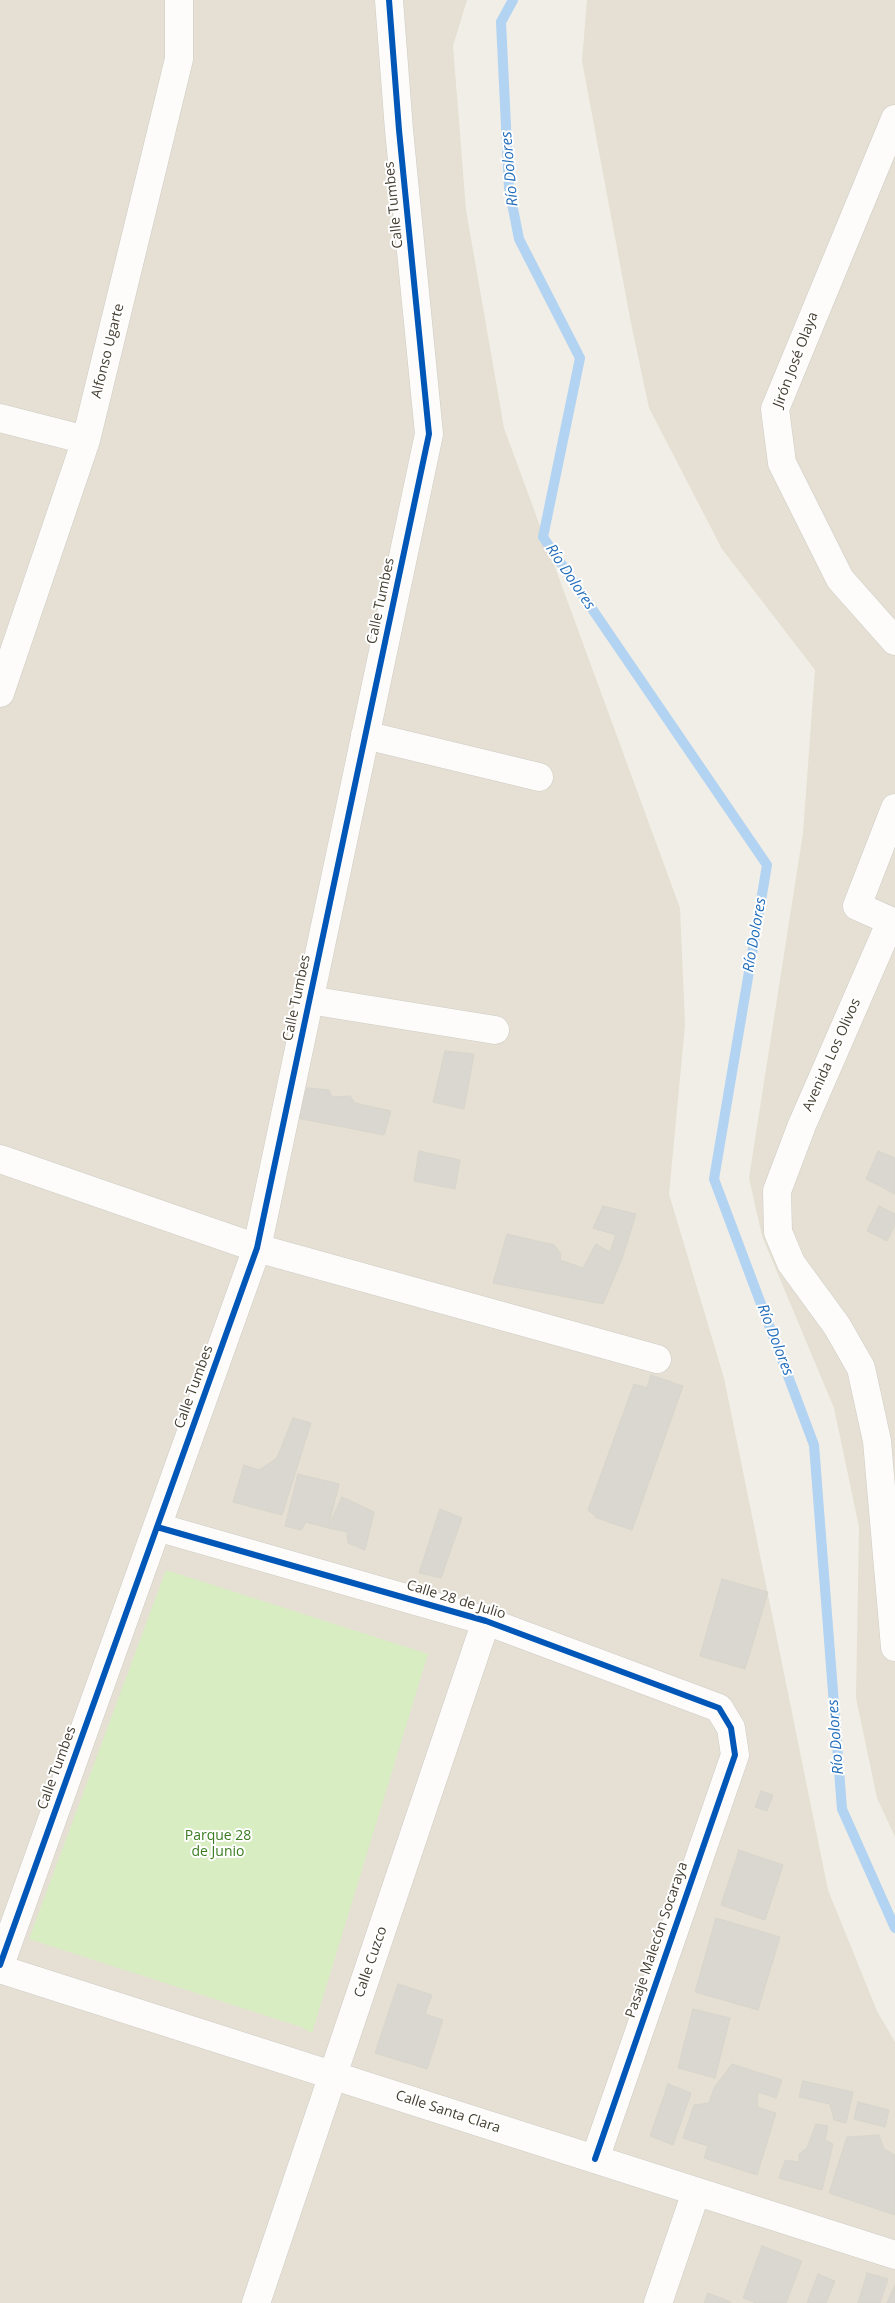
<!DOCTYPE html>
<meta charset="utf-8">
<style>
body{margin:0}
canvas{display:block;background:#f0eee6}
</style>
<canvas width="895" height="2303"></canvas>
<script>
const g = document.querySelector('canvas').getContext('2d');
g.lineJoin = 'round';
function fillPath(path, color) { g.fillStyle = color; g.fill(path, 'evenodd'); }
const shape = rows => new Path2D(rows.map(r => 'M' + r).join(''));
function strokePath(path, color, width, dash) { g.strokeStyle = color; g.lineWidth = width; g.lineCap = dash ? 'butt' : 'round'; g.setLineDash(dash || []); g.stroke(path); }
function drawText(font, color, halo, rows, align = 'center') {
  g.font = font + ' "Open Sans",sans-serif'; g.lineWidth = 4; g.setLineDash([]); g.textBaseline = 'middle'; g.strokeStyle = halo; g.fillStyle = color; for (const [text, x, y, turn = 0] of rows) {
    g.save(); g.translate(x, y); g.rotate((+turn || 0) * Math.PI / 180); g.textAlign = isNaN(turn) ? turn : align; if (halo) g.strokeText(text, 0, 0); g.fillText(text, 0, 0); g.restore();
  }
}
fillPath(shape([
 [0,0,467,0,453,46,466,210,504,428,680,908,685,1025,669,1194,724,1378,828,1890,877,2011,895,2042,895,2303,0,2303],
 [587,0,895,0,895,1837,877,1798,856,1698,859,1527,834,1408,762,1236,749,1178,803,833,815,670,722,549,649,408,631,323,582,61]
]), '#e5e0d3');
fillPath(shape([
 [166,1570,428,1654,312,2033,301,2027,29,1939]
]), '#d9edc3');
strokePath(shape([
 [513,0,501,22,509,188,519,239,580,358,543,537,767,865,714,1179,814,1445,842,1809,895,1928]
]), '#b2d3f2', 10);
const building = shape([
 [445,1051,474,1054,464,1109,433,1102,445,1051],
 [307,1088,329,1090,332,1097,350,1096,355,1103,391,1111,384,1135,297,1118,307,1088],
 [419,1151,460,1160,455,1189,414,1181,419,1151],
 [878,1151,895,1158,895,1194,866,1179,878,1151],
 [603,1206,636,1214,623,1256,603,1304,493,1283,507,1234,554,1245,561,1254,560,1260,583,1268,596,1244,610,1252,616,1235,593,1228,603,1206],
 [879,1206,895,1214,895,1225,887,1241,867,1231,879,1206],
 [651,1375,683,1386,632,1530,597,1518,588,1510,634,1384,647,1388,651,1375],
 [293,1418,311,1423,282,1515,233,1502,244,1465,259,1470,277,1458,293,1418],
 [298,1474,339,1484,328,1528,306,1522,301,1530,285,1526,298,1474],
 [342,1497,374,1512,365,1550,348,1543,347,1532,328,1528,342,1497],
 [440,1509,462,1518,441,1578,419,1573,440,1509],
 [722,1579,768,1592,745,1669,700,1656,722,1579],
 [761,1791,773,1795,767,1811,755,1807,761,1791],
 [739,1850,783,1865,765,1920,721,1905,739,1850],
 [716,1918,780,1937,758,2010,695,1992,716,1918],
 [398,1984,432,1995,425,2014,443,2020,427,2069,375,2053,398,1984],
 [693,2009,730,2018,715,2078,678,2068,693,2009],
 [732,2064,782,2080,776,2098,758,2092,757,2107,776,2113,757,2175,704,2158,708,2146,683,2138,694,2105,709,2103,714,2088,732,2064],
 [803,2081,853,2092,846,2123,834,2120,830,2104,799,2097,803,2081],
 [668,2084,691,2093,673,2145,650,2136,668,2084],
 [858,2102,889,2110,885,2127,854,2119,858,2102],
 [816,2124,828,2126,825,2140,833,2144,822,2190,779,2178,785,2160,799,2162,799,2154,807,2148,816,2124],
 [879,2135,884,2149,895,2155,895,2215,829,2193,847,2137,879,2135],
 [762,2246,802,2261,786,2303,756,2303,743,2298,762,2246],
 [867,2273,888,2279,880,2303,858,2303,867,2273],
 [818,2274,835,2281,826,2303,807,2303,818,2274],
 [895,2285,895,2303,887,2303,895,2285],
 [708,2293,731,2302,730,2303,704,2303,708,2293]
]);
fillPath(building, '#d9d7cf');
strokePath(building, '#d8d5cc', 1);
const minor = shape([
 [895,119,775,409,782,463,840,579,895,641],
 [0,418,86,440],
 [0,693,86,440,179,59,179,0],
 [365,735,539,777],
 [895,808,857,906,895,923],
 [891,921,802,1125,777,1191,778,1232,791,1263,837,1326,861,1368,877,1441,895,1647],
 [309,1000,495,1030],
 [0,1159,257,1248,657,1359],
 [157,1527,486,1621,719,1708,731,1728,735,1755,595,2159],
 [0,1965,257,1248,429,434,399,130,389,0],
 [0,1969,895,2255],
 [256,2303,486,1621],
 [658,2303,696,2192]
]);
strokePath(minor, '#ceccc4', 29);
strokePath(minor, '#fdfcfb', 28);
strokePath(shape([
 [157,1527,486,1621,719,1708,731,1728,735,1755,595,2159],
 [0,1965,257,1248,429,434,399,130,389,0]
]), '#0057b8', 6);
drawText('14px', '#464033', '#fff', [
 ["Calle Tumbes",394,205,-96],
 ["Alfonso Ugarte",108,351,-76],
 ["Jirón José Olaya",796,360,-69],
 ["Calle Tumbes",381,601,-78],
 ["Calle Tumbes",297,998,-78],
 ["Avenida Los Olivos",832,1055,-66],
 ["Calle Tumbes",194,1387,-70],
 ["Calle 28 de Julio",456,1600,17],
 ["Calle Tumbes",57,1768,-70],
 ["Pasaje Malecón Socaraya",657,1940,-71],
 ["Calle Cuzco",371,1962,-71],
 ["Calle Santa Clara",448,2112,18]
]);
drawText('14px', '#3b7c21', '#fff', [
 ["Parque 28",218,1836],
 ["de Junio",218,1852]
]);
drawText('italic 15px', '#226dbb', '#fff', [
 ["Río Dolores",510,169,-95],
 ["Río Dolores",570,577,56],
 ["Río Dolores",755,935,-80],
 ["Río Dolores",775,1340,69],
 ["Río Dolores",836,1737,-94]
]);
</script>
